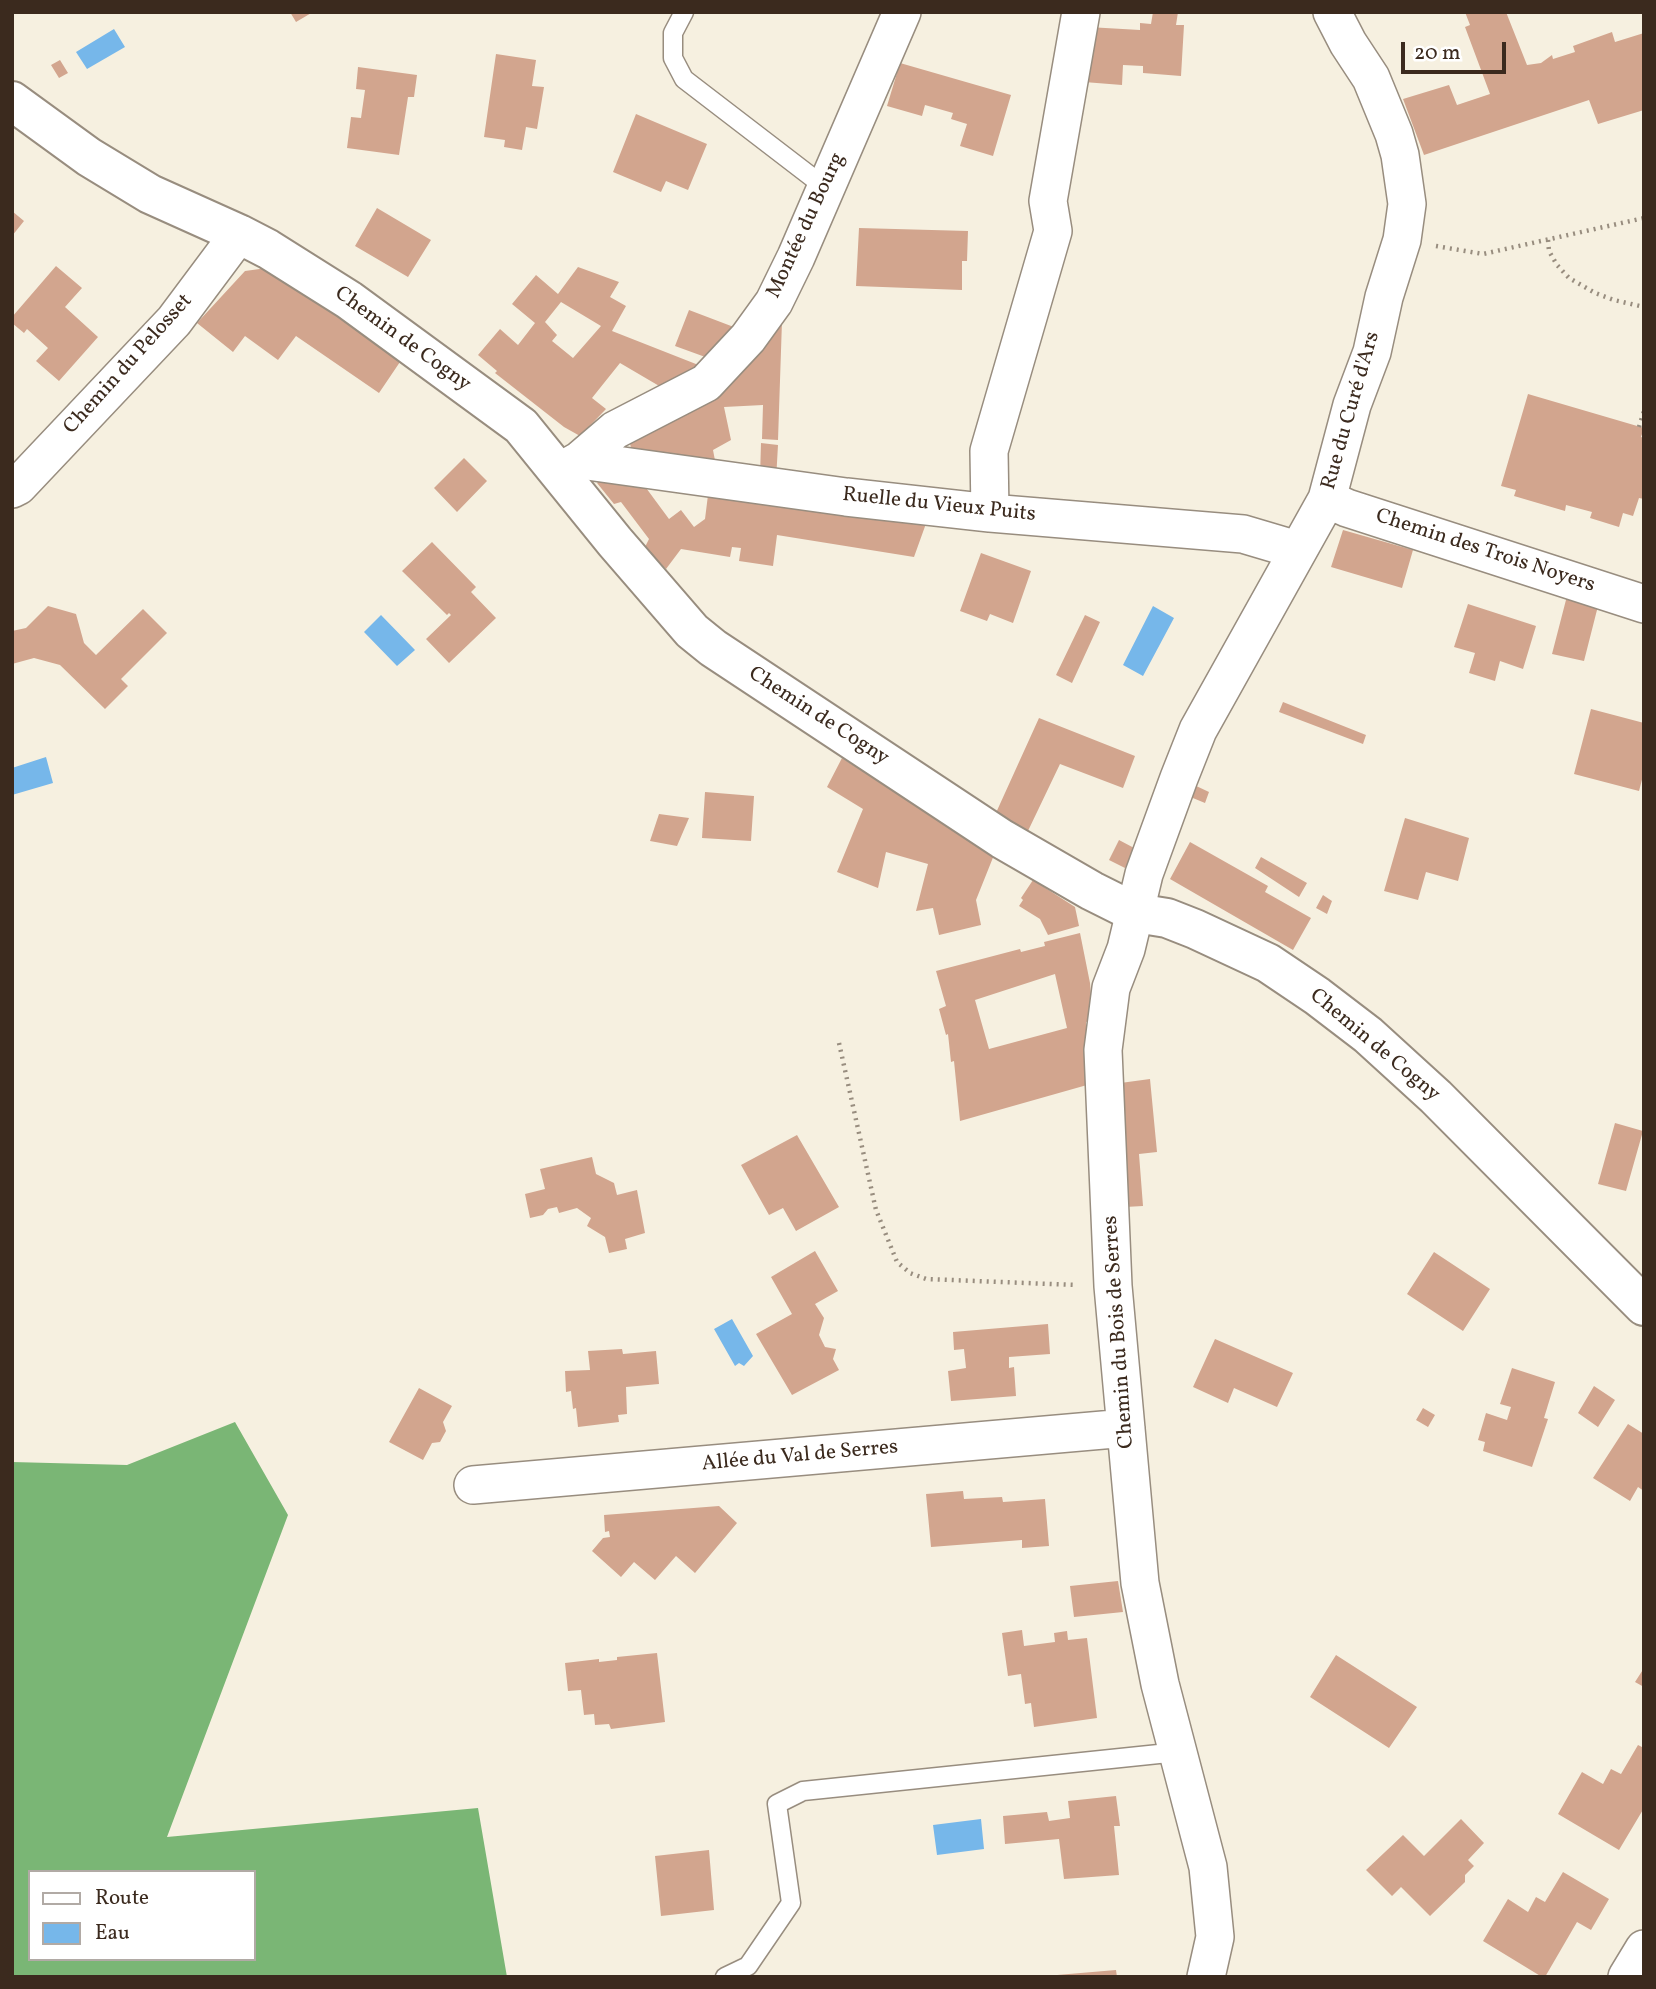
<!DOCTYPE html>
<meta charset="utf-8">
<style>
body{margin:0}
#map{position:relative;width:1656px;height:1989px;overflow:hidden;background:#f6f0e0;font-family:Vollkorn,serif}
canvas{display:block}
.frame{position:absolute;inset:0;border:14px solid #3b2a1e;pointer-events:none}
.legend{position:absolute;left:28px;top:1870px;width:228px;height:91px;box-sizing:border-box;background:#fff;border:2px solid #b1aaa5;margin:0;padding:9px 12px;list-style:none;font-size:21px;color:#3b2a1e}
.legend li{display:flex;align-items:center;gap:14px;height:35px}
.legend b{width:35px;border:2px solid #b1aaa5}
.scale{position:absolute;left:1401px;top:42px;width:105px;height:32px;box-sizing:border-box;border:4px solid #3b2a1e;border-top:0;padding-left:9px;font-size:21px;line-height:24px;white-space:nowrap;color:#3b2a1e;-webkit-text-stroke:5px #fff;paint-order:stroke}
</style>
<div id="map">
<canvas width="1656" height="1989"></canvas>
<div class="frame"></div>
<ul class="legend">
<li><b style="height:9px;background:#fff"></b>Route</li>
<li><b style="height:19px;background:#76b7ea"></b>Eau</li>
</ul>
<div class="scale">20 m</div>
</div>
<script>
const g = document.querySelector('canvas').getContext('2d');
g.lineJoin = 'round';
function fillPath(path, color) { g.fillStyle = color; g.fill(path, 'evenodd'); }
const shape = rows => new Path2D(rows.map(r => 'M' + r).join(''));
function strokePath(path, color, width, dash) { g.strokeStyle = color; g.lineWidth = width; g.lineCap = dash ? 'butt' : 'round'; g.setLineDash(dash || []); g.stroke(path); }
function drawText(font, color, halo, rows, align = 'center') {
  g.font = font + ' Vollkorn,serif'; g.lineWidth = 7; g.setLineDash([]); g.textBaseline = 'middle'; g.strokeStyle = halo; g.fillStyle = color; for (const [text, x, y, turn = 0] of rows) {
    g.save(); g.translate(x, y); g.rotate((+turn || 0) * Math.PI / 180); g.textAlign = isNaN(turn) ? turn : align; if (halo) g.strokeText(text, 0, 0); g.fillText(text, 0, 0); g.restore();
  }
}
fillPath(shape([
 [235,1422,288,1515,167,1837,478,1808,507,1977,12,1977,12,1462,127,1465],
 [30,1872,254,1872,254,1959,30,1959]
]), '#7ab675');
fillPath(shape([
 [114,29,125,47,87,69,76,52],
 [1153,606,1174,618,1143,676,1123,665],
 [381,615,415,650,397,666,364,632],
 [46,757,53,783,12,795,12,768],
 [732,1319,753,1356,744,1366,739,1363,735,1366,714,1329],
 [981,1819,984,1849,937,1855,933,1825]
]), '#76b7ea');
fillPath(shape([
 [290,12,313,12,296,22],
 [1153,12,1178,12,1176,25,1184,25,1181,76,1143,73,1143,66,1123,65,1122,85,1084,82,1088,27,1140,30,1140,23,1151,24],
 [1465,12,1506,12,1527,65,1541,63,1552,55,1553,59,1575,52,1573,46,1612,32,1615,42,1644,33,1644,110,1598,124,1589,100,1424,155,1403,99,1449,85,1457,105,1490,94,1465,27,1470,25],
 [496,54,536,60,532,86,544,87,537,129,526,127,522,150,504,147,505,140,484,137],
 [60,60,68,73,59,78,51,65],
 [900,63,1011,95,993,156,960,146,967,124,951,119,953,113,925,105,922,116,887,106],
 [358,67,417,75,414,97,408,97,399,155,347,148,351,117,361,118,365,90,356,89],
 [636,114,707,144,688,190,666,181,661,192,613,172],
 [377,208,431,240,408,277,355,246],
 [12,211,24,221,12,236],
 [859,228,968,231,967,261,962,261,962,290,856,286],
 [56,266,82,288,65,307,98,337,59,381,36,361,48,348,27,329,24,333,12,323,12,317],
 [578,267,619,282,610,297,626,306,612,331,701,366,666,390,620,363,592,398,606,409,580,436,564,427,495,373,497,371,478,355,500,329,518,345,535,323,512,304,536,275,558,294],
 [561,302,601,326,573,358,552,341,557,335,545,322],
 [267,268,402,359,379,393,296,336,278,360,245,336,233,352,197,323,245,271],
 [689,310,739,329,708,358,675,346],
 [782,321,778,440,762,439,763,405,724,407,731,440,713,450,717,471,634,461,629,439],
 [1528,394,1644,428,1641,437,1644,438,1644,499,1639,498,1633,516,1623,513,1619,527,1590,518,1592,512,1566,505,1565,511,1514,496,1516,490,1501,486],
 [761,443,778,445,776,480,760,477],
 [464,458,487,481,457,512,434,488],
 [609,472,638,477,669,519,681,510,694,527,705,519,709,487,928,518,914,557,777,535,773,566,739,561,741,548,732,547,730,557,681,549,666,569,645,547,649,539,621,502,614,504,597,483],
 [1343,530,1413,550,1402,588,1331,567],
 [432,542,476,587,471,592,496,618,449,663,426,639,451,615,449,613,447,615,402,571],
 [981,553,1031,571,1013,623,990,614,987,621,960,611],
 [1567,596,1598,606,1584,661,1552,654],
 [1468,604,1536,626,1523,669,1500,661,1495,681,1469,673,1475,653,1454,647],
 [48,606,76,614,84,643,96,655,143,609,167,633,121,679,128,686,105,709,60,665,34,658,12,664,12,631,26,628],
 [1085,615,1100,622,1072,683,1056,675],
 [1283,702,1366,735,1363,744,1279,712],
 [1591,709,1644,723,1644,772,1639,791,1574,774],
 [1039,718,1135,756,1123,788,1060,764,1027,833,995,815],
 [842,758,994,855,976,900,981,925,939,935,933,908,916,911,928,864,886,852,878,888,837,872,863,809,827,787],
 [1192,784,1209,792,1205,803,1188,796],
 [705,792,754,796,751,841,702,838],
 [659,814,689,818,677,846,650,841],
 [1405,818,1469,838,1458,881,1426,872,1418,900,1384,891],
 [1119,840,1136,849,1125,868,1109,860],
 [1190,842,1268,886,1265,892,1311,918,1293,950,1170,879],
 [1261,857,1307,883,1299,897,1255,868],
 [1033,880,1075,907,1079,926,1048,935,1040,919,1019,906,1023,900,1021,898],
 [1323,895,1332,901,1327,914,1316,908],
 [1080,933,1090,983,1093,1020,1086,1022,1087,1085,960,1121,954,1061,951,1062,948,1034,946,1035,939,1009,946,1006,936,971,1020,949,1021,952,1045,946,1044,942],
 [1055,974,1067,1028,989,1049,975,1000],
 [1150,1079,1157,1152,1139,1154,1143,1206,1125,1207,1113,1084],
 [1615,1123,1643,1131,1626,1191,1598,1184],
 [797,1135,839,1207,796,1231,783,1208,769,1215,741,1165],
 [592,1157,596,1174,614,1183,617,1195,637,1190,645,1233,625,1239,627,1249,609,1253,605,1237,587,1226,591,1218,577,1208,559,1213,557,1207,548,1209,543,1215,530,1218,525,1194,545,1189,540,1169],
 [815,1251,838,1291,815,1304,824,1318,819,1335,825,1347,836,1349,833,1359,839,1370,792,1395,756,1334,792,1314,771,1277],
 [1434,1252,1490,1289,1463,1331,1407,1294],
 [1048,1324,1050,1354,1009,1357,1009,1368,1014,1367,1016,1396,951,1401,948,1371,966,1368,964,1349,954,1350,953,1332],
 [1215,1339,1293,1373,1277,1407,1234,1388,1228,1403,1193,1387],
 [622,1349,623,1354,656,1351,659,1384,626,1387,627,1414,618,1415,619,1422,578,1427,576,1408,573,1409,571,1391,566,1392,565,1371,590,1370,588,1351],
 [1512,1368,1555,1382,1544,1418,1548,1419,1532,1467,1483,1451,1485,1442,1478,1440,1486,1413,1507,1420,1511,1407,1500,1404],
 [1594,1386,1615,1400,1598,1427,1578,1413],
 [419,1388,452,1406,443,1422,446,1431,440,1442,432,1443,423,1460,389,1442],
 [1423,1408,1435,1415,1428,1427,1416,1420],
 [1628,1424,1644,1434,1644,1491,1638,1487,1630,1501,1593,1478],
 [963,1491,964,1499,1002,1497,1003,1502,1045,1499,1049,1546,1022,1548,1022,1540,931,1547,926,1494],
 [719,1506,737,1523,695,1573,676,1556,655,1580,634,1562,621,1577,592,1551,603,1538,610,1537,609,1531,605,1532,604,1515],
 [1118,1581,1123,1612,1074,1617,1070,1586],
 [1022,1630,1024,1646,1055,1642,1054,1633,1067,1631,1068,1640,1087,1638,1097,1718,1034,1727,1031,1703,1025,1704,1021,1674,1008,1676,1002,1633],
 [657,1653,665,1722,611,1729,609,1724,595,1725,594,1714,584,1715,581,1690,568,1691,565,1663,599,1659,599,1662,617,1660,617,1657],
 [1336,1655,1417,1707,1389,1748,1310,1697],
 [1644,1668,1644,1687,1635,1682],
 [1638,1745,1644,1748,1644,1808,1619,1850,1558,1814,1582,1772,1603,1784,1611,1769,1621,1774],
 [1116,1796,1120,1826,1114,1826,1119,1875,1064,1879,1059,1839,1005,1844,1003,1816,1047,1812,1049,1821,1070,1818,1068,1801],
 [1461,1819,1484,1843,1468,1860,1474,1866,1465,1875,1465,1882,1430,1916,1401,1887,1392,1896,1366,1870,1403,1835,1424,1856],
 [709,1850,714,1910,661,1916,655,1856],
 [1563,1872,1609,1899,1591,1930,1577,1922,1545,1977,1542,1977,1483,1941,1508,1899,1528,1912,1536,1897,1545,1902],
 [1116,1970,1117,1977,1057,1977,1057,1975]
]), '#d2a58e');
const service = shape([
 [684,12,673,33,673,58,684,79,826,188],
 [725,1977,748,1966,791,1903,777,1804,803,1791,1178,1752]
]);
const minor = shape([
 [580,460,846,497,990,513,1243,534,1297,550],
 [566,468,580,460,615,430,706,383,748,338,774,302,796,257,902,12],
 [12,489,18,486,174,321,239,234],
 [1327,499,1347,508,1644,604],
 [990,513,989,451,1053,231,1048,201,1081,12],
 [473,1485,1126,1428],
 [1206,1977,1215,1937,1208,1867,1160,1684,1140,1583,1113,1286,1103,1050,1111,988,1126,949,1144,874,1179,778,1198,730,1327,499,1352,405,1372,352,1384,297,1402,240,1407,204,1400,155,1394,134,1371,78,1348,43,1332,12],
 [1627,1977,1644,1949]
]);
const tertiary = shape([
 [12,101,89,157,150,194,239,234,268,249,349,300,521,426,615,542,692,631,713,648,1002,839,1092,891,1136,913,1167,918,1195,929,1268,963,1317,996,1368,1035,1436,1097,1644,1306]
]);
strokePath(service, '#988d7f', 21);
strokePath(minor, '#988d7f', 40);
strokePath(tertiary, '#988d7f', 42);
strokePath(shape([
 [1548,240,1549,251,1557,265,1569,278,1595,293,1614,300,1644,307],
 [1436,246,1483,254,1644,218],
 [1639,427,1644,411],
 [839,1043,876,1210,897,1262,910,1273,926,1279,1076,1285]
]), '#988d7f', 4.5, [2, 5]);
strokePath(service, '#fff', 18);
strokePath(minor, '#fff', 37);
strokePath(tertiary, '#fff', 38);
drawText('21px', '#3b2a1e', '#fff', [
 ["Montée du Bourg",807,226,-65],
 ["Chemin de Cogny",402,340,36],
 ["Chemin du Pelosset",129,365,-48],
 ["Rue du Curé d'Ars",1352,411,-74],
 ["Ruelle du Vieux Puits",939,506,6],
 ["Chemin des Trois Noyers",1485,552,18],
 ["Chemin de Cogny",818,717,33],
 ["Chemin de Cogny",1374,1046,40],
 ["Chemin du Bois de Serres",1120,1332,-94],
 ["Allée du Val de Serres",800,1457,-5]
]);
</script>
